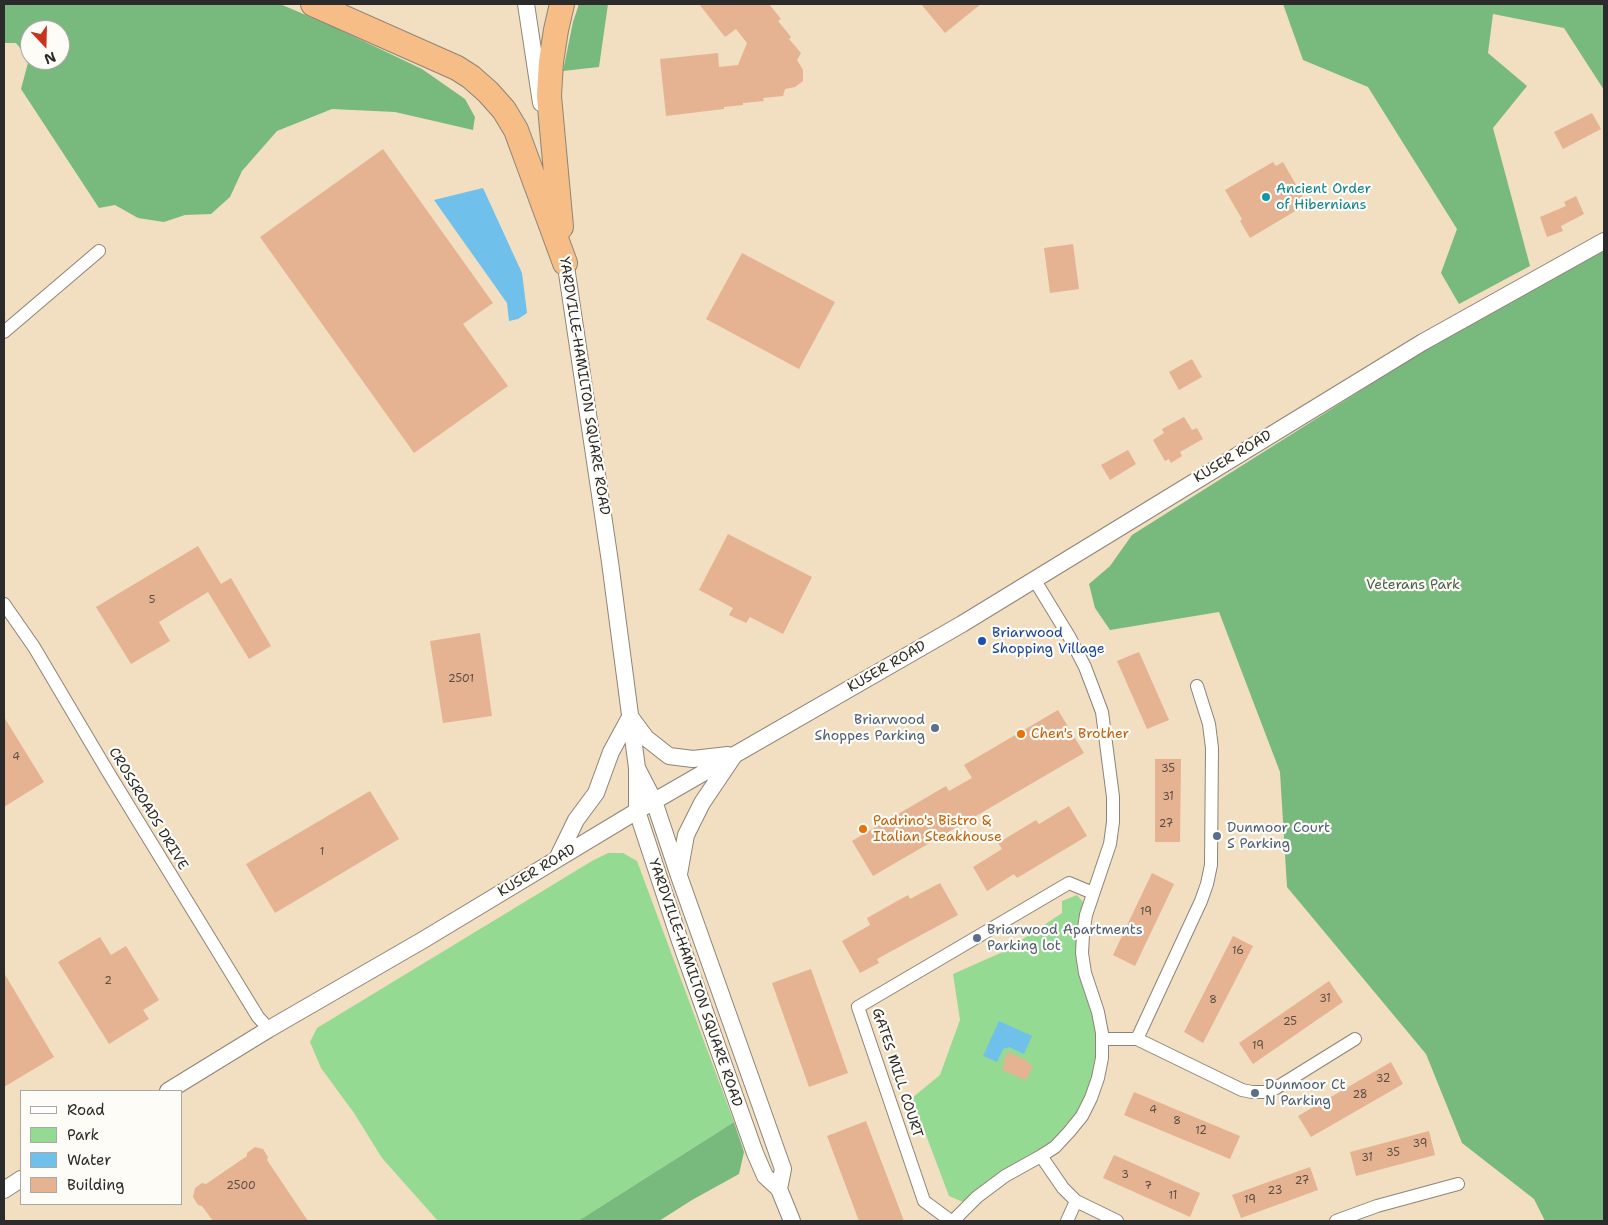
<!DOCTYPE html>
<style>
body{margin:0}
#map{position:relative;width:1608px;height:1225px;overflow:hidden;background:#f2dec0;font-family:"Shantell Sans",sans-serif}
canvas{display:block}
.frame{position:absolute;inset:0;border:5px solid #2b2b2b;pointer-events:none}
.legend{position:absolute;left:20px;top:1090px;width:162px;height:115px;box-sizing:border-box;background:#fdfcf7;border:1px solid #a9a8a5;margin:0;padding:6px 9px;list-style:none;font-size:15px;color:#2b2b2b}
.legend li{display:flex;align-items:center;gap:10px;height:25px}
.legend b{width:25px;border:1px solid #a9a8a5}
.north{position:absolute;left:20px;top:20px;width:50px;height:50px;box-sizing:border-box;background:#fdfcf7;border:1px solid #a9a8a5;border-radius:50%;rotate:159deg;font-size:14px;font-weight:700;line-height:20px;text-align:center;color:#2b2b2b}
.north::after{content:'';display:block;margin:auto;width:18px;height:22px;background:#c8321e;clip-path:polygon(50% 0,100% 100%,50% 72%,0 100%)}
</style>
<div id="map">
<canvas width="1608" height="1225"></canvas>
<div class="frame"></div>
<ul class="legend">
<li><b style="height:6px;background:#fff"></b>Road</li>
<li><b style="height:14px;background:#95da93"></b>Park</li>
<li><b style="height:14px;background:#6fc0eb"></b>Water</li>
<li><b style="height:14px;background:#e5b391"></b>Building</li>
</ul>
<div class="north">N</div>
</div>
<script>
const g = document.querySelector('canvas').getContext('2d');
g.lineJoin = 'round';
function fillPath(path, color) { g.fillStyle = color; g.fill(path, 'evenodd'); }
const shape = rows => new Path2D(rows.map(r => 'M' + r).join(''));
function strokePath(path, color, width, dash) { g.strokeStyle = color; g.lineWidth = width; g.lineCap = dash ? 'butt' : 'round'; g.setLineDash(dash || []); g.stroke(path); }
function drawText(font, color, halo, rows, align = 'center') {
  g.font = font + ' "Shantell Sans",sans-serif'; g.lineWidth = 4.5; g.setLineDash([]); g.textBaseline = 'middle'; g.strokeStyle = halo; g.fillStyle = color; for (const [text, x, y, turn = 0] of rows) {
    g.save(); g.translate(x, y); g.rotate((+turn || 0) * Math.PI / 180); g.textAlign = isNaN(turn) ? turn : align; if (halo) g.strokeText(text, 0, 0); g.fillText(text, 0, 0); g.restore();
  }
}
fillPath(shape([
 [608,853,623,853,637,861,734,1122,578,1221,438,1221,382,1158,354,1113,321,1068,310,1042,317,1028,592,861],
 [1077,895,1084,903,1077,940,1098,1034,1094,1081,1076,1118,1050,1145,1002,1172,980,1187,963,1202,949,1196,912,1098,940,1075,960,1020,953,974,1005,951,1062,913,1062,901]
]), '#95da93');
fillPath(shape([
 [4,4,280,4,334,27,422,69,465,99,475,117,473,130,395,112,332,109,277,131,242,171,230,197,211,214,185,215,164,222,138,218,115,205,99,208,21,89,29,59,16,43,4,43],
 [30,30,60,30,60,60,30,60],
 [579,4,608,4,599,67,563,71,573,22],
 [1283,4,1604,4,1604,90,1564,28,1493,14,1488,53,1527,86,1493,128,1530,266,1459,304,1441,273,1457,229,1368,87,1303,60],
 [1604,245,1604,1221,1545,1221,1534,1199,1462,1143,1426,1054,1287,887,1280,772,1219,612,1110,630,1095,608,1089,584,1110,566,1132,535,1471,321],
 [734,1122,744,1152,739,1174,692,1200,659,1221,578,1221]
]), '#78ba7d');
fillPath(shape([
 [483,188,522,273,527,313,518,319,509,321,507,303,434,200],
 [999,1021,1032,1036,1024,1054,1009,1047,1003,1049,997,1062,983,1056]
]), '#6fc0eb');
fillPath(shape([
 [699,4,769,4,781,19,778,21,791,37,789,39,801,53,797,60,803,70,803,81,795,87,785,89,783,96,763,98,764,101,743,103,743,105,724,107,724,109,666,116,660,59,718,53,719,67,738,65,747,43,736,29,725,37],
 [921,4,981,4,945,33],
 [1592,113,1601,129,1563,149,1554,132],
 [383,149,493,303,463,324,508,386,414,453,260,237],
 [1273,162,1276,166,1283,162,1307,204,1250,238,1240,221,1242,219,1225,190],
 [1576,196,1584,214,1561,226,1563,231,1547,237,1540,217,1566,206,1564,202],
 [1073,244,1079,289,1050,293,1044,248],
 [742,253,835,302,799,369,706,319],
 [1192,359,1202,377,1179,390,1169,372],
 [1184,417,1192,430,1197,428,1203,439,1180,452,1182,456,1171,463,1169,459,1165,461,1153,440,1164,433,1162,429],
 [1128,450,1136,464,1110,480,1101,465],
 [728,534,812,577,783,634,750,617,746,623,729,615,733,608,699,590],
 [198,546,221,584,231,578,271,646,249,659,208,592,159,622,170,641,131,664,96,607],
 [480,633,492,716,443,723,430,641],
 [1139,652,1169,720,1147,729,1117,661],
 [1058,710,1084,753,873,876,852,841,946,786,949,791,972,778,964,765],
 [4,717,44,782,4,807],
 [1155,759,1181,759,1180,842,1155,842],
 [370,791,399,839,275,913,246,864],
 [1069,806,1087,836,1017,878,1014,874,987,891,973,867,1002,849,998,843,1036,820,1039,824],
 [1152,873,1174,884,1135,966,1113,955],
 [940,883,958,915,877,959,879,963,860,973,842,941,870,925,867,918,908,895,910,899],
 [1233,936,1253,946,1203,1043,1184,1032],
 [100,937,111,955,126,946,159,1000,143,1010,149,1019,109,1044,58,962],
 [811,969,848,1073,809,1087,772,983],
 [4,973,54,1057,4,1087],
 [1329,981,1343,1002,1253,1064,1239,1043],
 [1008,1052,1028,1061,1027,1063,1033,1066,1026,1080,1002,1070,1005,1063,1003,1062],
 [1391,1062,1403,1084,1311,1137,1298,1116],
 [1134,1092,1240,1136,1230,1159,1124,1115],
 [866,1121,904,1221,859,1221,827,1136],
 [1429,1131,1435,1155,1356,1176,1350,1152],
 [255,1147,263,1149,268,1157,267,1160,308,1221,213,1221,202,1206,198,1205,193,1197,195,1188,202,1183,206,1184,247,1156,247,1153],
 [1114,1155,1200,1193,1190,1217,1103,1178],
 [1310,1167,1318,1190,1241,1218,1232,1195]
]), '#e5b391');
const minor = shape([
 [4,332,99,251],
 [4,604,34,647,108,772,258,1017,269,1029],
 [1102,1039,1137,1039,1242,1090,1252,1092,1265,1092,1276,1088,1355,1039],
 [1137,1039,1201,901,1207,884,1211,865,1212,748,1209,724,1197,686],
 [1041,1156,1063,1188,1076,1201,1117,1221],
 [951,1221,924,1201,858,1007,1069,883,1093,893],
 [953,1221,977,1197,1005,1176,1041,1156,1055,1147,1069,1132,1082,1116,1091,1098,1098,1078,1102,1058,1102,1033,1098,1012,1085,973,1082,953,1083,935,1086,915,1110,844,1113,822,1113,797,1102,712,1085,667,1070,638,1034,579],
 [1067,1221,1076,1201],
 [1336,1221,1377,1206,1458,1184]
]);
const tertiary = shape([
 [526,4,541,103],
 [564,253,610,562,637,768,637,811,680,941,755,1153,765,1176,779,1189,792,1221],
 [632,719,646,738,669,756,693,759,728,755],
 [638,770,654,801,679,876,783,1169,779,1189],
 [557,859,576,820,596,793,611,752,630,717],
 [679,874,686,835,702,803,733,757],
 [168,1091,269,1029,423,940,637,811,962,624,1423,342,1604,241],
 [4,1190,21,1179]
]);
const motorway = shape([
 [313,4,457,68,471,77,488,92,504,110,516,130,565,263],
 [561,227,549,96,551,62,556,30,562,4]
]);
strokePath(minor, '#8e8476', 14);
strokePath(tertiary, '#8e8476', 18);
strokePath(motorway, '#8e8476', 26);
strokePath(minor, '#fff', 12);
strokePath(tertiary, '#fff', 16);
strokePath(motorway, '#f6be86', 24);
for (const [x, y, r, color] of [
 [1266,197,5,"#0f9aa8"],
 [982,641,5,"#1a4fb4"],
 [935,728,5,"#5c6f8a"],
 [1021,734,5,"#e8710a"],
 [863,829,5,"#e8710a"],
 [1217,836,5,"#5c6f8a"],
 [977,938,5,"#5c6f8a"],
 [1255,1093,5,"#5c6f8a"]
]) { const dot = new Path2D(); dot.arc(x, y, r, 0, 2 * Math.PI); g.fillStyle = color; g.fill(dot); strokePath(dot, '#fdfcf7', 2); }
drawText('11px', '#5a4d44', null, [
 ["5",152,600],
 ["2501",461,679],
 ["4",16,757],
 ["35",1168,769],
 ["31",1168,797],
 ["27",1166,824],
 ["1",322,852],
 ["19",1146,912],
 ["16",1238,951],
 ["2",108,981],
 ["31",1325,999],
 ["8",1213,1000],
 ["25",1290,1022],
 ["19",1258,1046],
 ["32",1383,1079],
 ["28",1360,1095],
 ["4",1153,1110],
 ["8",1177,1121],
 ["12",1201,1131],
 ["39",1420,1144],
 ["35",1393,1153],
 ["31",1367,1158],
 ["3",1125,1175],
 ["27",1302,1181],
 ["2500",241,1186],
 ["7",1148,1186],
 ["23",1275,1191],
 ["11",1173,1196],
 ["19",1250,1200]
]);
drawText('14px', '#0d838f', '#fdfcf7', [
 ["Ancient Order",1276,189],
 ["of Hibernians",1276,205]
], 'left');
drawText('14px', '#2b2b2b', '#fdfcf7', [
 ["YARDVILLE-HAMILTON SQUARE ROAD",584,386,81],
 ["KUSER ROAD",1233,457,-31],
 ["KUSER ROAD",887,667,-30],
 ["CROSSROADS DRIVE",148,809,59],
 ["KUSER ROAD",537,871,-31],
 ["YARDVILLE-HAMILTON SQUARE ROAD",695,983,71],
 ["GATES MILL COURT",897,1073,72]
]);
drawText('14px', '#4b604a', '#fdfcf7', [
 ["Veterans Park",1413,585]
]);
drawText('14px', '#164399', '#fdfcf7', [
 ["Briarwood",992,633],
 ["Shopping Village",992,649]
], 'left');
drawText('14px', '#4e5e75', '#fdfcf7', [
 ["Briarwood",925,720,"right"],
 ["Shoppes Parking",925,736,"right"],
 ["Dunmoor Court",1227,828],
 ["S Parking",1227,844],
 ["Briarwood Apartments",987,930],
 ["Parking lot",987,946],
 ["Dunmoor Ct",1265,1085],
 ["N Parking",1265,1101]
], 'left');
drawText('14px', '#c56008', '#fdfcf7', [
 ["Chen's Brother",1031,734],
 ["Padrino's Bistro &",873,821],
 ["Italian Steakhouse",873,837]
], 'left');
</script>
